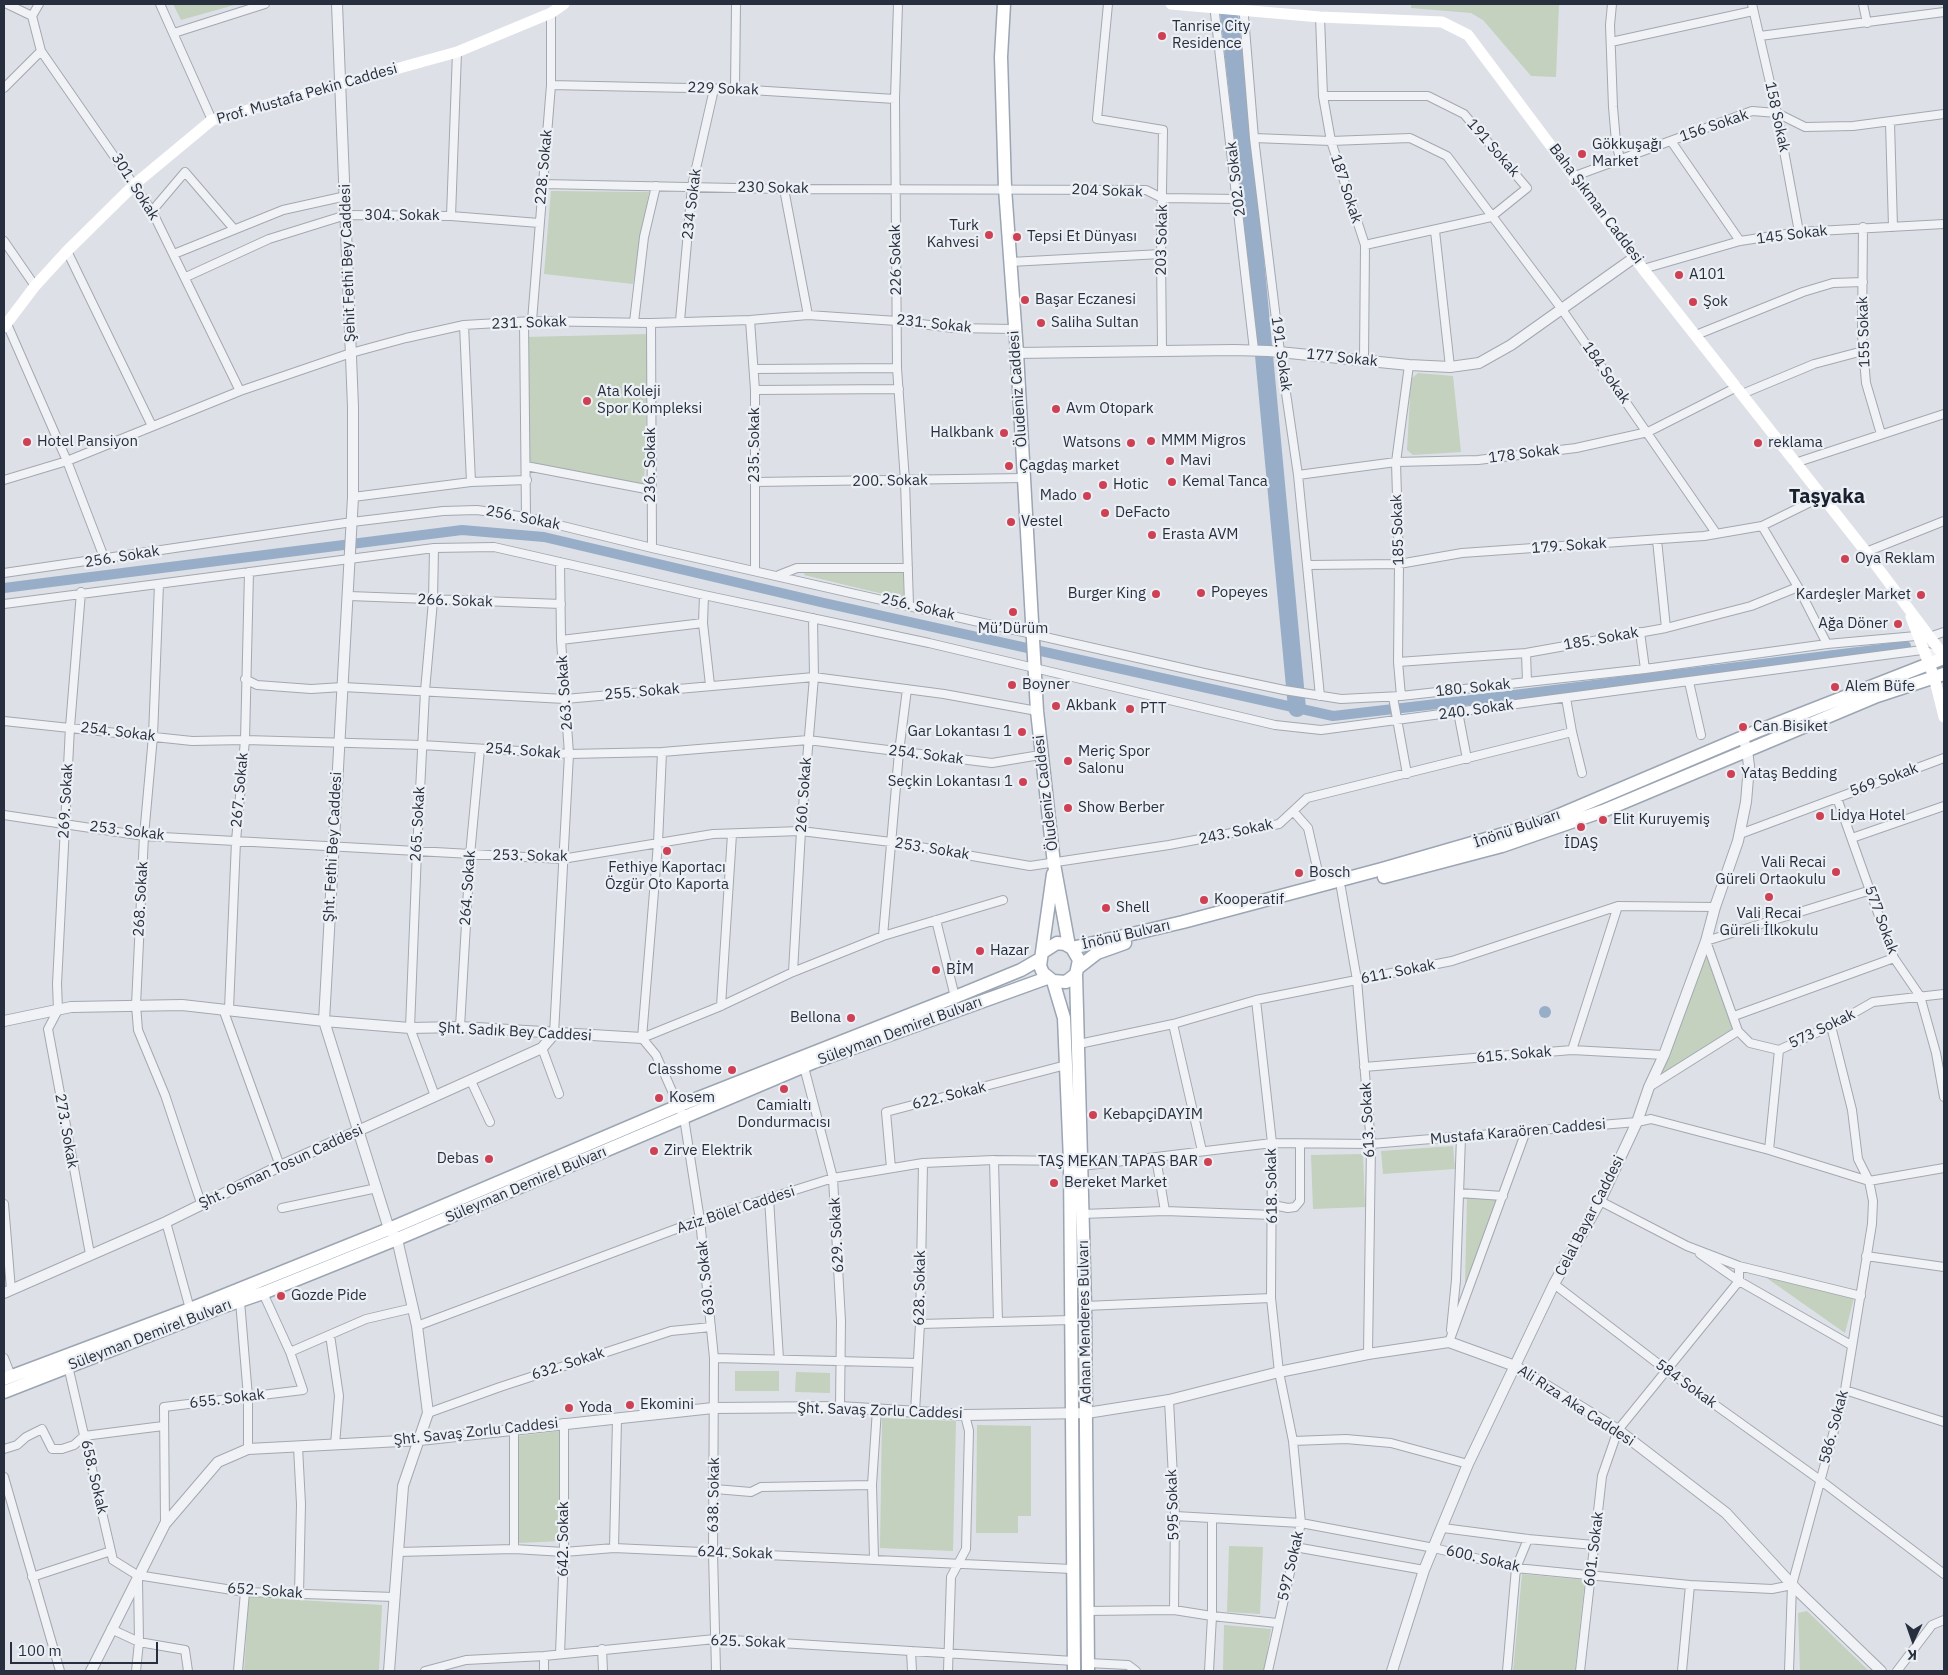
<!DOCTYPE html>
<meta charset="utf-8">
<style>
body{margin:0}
#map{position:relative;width:1948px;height:1675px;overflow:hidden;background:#dde1e7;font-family:"IBM Plex Sans",sans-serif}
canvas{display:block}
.frame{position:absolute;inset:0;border:5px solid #272f3e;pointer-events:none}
.north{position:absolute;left:1888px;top:1615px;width:50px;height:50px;-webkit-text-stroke:4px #ecf0f5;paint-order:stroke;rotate:183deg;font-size:14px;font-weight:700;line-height:20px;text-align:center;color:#272f3e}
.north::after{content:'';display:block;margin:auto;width:18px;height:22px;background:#272f3e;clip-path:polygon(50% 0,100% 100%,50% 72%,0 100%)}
.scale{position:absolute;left:10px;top:1642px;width:148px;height:22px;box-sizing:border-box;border:2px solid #272f3e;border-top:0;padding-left:6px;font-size:15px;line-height:18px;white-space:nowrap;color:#272f3e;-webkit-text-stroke:4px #ecf0f5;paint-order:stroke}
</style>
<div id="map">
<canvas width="1948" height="1675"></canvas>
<div class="frame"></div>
<div class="north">K</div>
<div class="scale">100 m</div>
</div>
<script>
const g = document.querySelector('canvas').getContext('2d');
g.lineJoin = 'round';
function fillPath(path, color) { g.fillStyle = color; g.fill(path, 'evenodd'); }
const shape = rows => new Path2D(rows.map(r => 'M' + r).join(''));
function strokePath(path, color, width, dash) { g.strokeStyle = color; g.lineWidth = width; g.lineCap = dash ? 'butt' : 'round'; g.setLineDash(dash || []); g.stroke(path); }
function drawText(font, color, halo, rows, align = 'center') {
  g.font = font + ' "IBM Plex Sans",sans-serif'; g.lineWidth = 4.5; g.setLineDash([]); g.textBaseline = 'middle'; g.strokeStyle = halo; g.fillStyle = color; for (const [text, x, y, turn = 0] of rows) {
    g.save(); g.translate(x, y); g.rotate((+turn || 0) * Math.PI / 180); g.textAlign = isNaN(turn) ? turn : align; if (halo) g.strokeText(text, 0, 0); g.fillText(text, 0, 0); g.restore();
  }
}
fillPath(shape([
 [173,4,238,4,181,20],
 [1411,4,1559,4,1556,77,1531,76,1483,20,1471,13,1411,8],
 [551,191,649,192,633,284,544,274],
 [649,334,644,484,529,466,525,337],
 [1418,373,1453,376,1461,452,1413,455,1407,450,1411,379],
 [805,572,903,573,904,599,804,575],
 [1706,941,1738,1031,1649,1087],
 [1453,1146,1455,1169,1383,1174,1381,1151],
 [1363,1154,1365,1207,1313,1209,1311,1155],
 [1467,1197,1498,1199,1465,1285],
 [1761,1274,1854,1298,1845,1333],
 [735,1371,779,1371,779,1391,735,1391],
 [796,1372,830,1373,830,1393,795,1392],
 [882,1418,956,1421,953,1551,880,1548],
 [977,1425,1031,1426,1031,1516,1018,1516,1018,1533,976,1533],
 [560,1431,561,1541,518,1543,518,1436],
 [1229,1546,1263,1547,1260,1614,1227,1612],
 [1522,1574,1585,1580,1575,1671,1513,1671],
 [249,1597,382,1605,379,1671,244,1671],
 [1807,1611,1869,1671,1800,1671,1798,1613],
 [1224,1625,1271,1629,1264,1671,1223,1671]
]), '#c3d1be');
fillPath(shape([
 '1539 1012a6 6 0 1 1 12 0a6 6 0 1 1-12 0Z'
]), '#98aec8');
strokePath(shape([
 [4,588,462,530,544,537,820,602,1333,716,1506,696,1906,646]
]), '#98aec8', 10);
strokePath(shape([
 [1228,4,1246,163,1297,708]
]), '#98aec8', 18);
const minor = shape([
 [7,4,32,16,41,51,152,211,240,391],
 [160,4,212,120],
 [898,4,895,99,897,368,905,481,909,605],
 [1108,4,1097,119,1163,130,1161,254,1162,349],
 [1243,4,1254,138,1280,352,1298,475,1320,696],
 [1612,4,1610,25,1613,107,1616,142,1620,159],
 [1752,4,1777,113,1799,232],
 [1863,4,1867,23],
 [1214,5,1254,350],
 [32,16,39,4],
 [1320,17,1323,96,1331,141,1365,245,1364,360],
 [174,33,265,4],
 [1760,36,1944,12],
 [1611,42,1753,11],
 [551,85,735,89,895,99],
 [4,88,41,51],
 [735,89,736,4],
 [1323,96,1428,96,1464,114,1527,188,1491,217,1365,245],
 [1890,123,1893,227],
 [1254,138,1331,141,1410,138,1447,156,1561,308,1716,533],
 [1671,141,1740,241],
 [1575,176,1752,111,1777,113,1805,127,1853,126,1944,114],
 [542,184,784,189,1146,190,1162,198,1238,199],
 [784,189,808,315],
 [152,211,185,172,234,229],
 [451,216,457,52],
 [1863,227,1862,335,1866,383,1881,434],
 [1435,231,1450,367],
 [4,241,35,286],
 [67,251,152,426],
 [174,254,283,210,346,196],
 [1010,262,1161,254],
 [1643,269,1740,241,1799,232,1944,224],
 [186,277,269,239,346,215,451,216,539,223],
 [750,320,755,390,755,570],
 [532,321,551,85,551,13],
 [680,321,692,186,714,89],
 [524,322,526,517],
 [634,322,644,237,656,186],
 [651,323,652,548],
 [7,324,67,461,105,560],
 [464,325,471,482],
 [1696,335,1803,292,1833,283,1863,282],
 [754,369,897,368],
 [755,390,899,389],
 [1742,394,1814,364,1863,351],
 [1795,463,1944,414],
 [526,466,651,490],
 [1298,475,1396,462,1478,460,1576,448,1648,432,1737,387],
 [4,480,67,461,240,391,351,353,406,338,464,325,532,321,651,323,750,320,808,315,897,321,953,328,1014,329],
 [755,482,1024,478],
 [353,497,471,482,527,480],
 [1762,526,1798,587,1827,644],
 [1657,540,1666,628],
 [434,548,433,601,425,691,417,851,410,1028,435,1096],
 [1866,552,1944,521],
 [1308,565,1399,564,1462,553,1704,536,1762,526,1823,496],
 [4,573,352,522,443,511,477,510,526,517,652,548,1204,673,1284,690,1341,699,1401,696,1645,669,1827,644,1916,636],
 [779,575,797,568,908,568],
 [159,584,153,736,144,836,136,1005,138,1030,165,1095,201,1203],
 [81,592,70,727,57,984,58,1010,48,1029,90,1254],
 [704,595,703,623,710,685],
 [349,596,561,604],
 [4,604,434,548,494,547,704,595,929,643,1275,725,1321,730,1922,650,1944,657],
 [1640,632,1645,669],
 [1929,637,1944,632],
 [561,640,703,623],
 [1526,653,1527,682],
 [1398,662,1526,653,1666,628,1751,606,1798,587],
 [245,679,257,685,311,689,343,687,565,699,814,677,944,694,1037,711],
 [1689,682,1701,735],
 [1401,696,1398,662,1399,564,1396,462,1409,365],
 [1393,697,1407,774],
 [1566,698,1572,732,1582,773],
 [1458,712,1467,759],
 [4,721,192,741,245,740,422,745,569,754,662,752,808,740,992,763,1040,755],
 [1837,798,1894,958,1920,996,1936,1053,1944,1097],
 [1293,811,1308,828,1321,885],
 [4,815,144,836,562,859,713,834,801,831,891,842,1030,866,1169,845,1279,824,1307,798,1572,732],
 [1740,834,1944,758],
 [1852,838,1944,806],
 [1341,888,1357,980,1371,1144,1368,1354],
 [1871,890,1706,941,1738,1031,1750,1043,1779,1050,1831,1026,1873,1002,1944,994],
 [936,920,955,997],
 [883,936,899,752,907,689],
 [793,972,801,831,814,677,813,618],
 [1256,1000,1272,1143,1271,1298,1279,1372,1293,1441,1301,1523,1268,1671],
 [721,1006,732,834],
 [223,1009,280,1166],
 [229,1009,236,841,245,740,249,572],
 [1734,1016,1894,958],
 [1173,1024,1202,1151],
 [460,1027,470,855,480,749],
 [554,1034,569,754,561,640,560,562],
 [642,1038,656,1055,684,1118,700,1220,714,1358,713,1553,716,1671],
 [642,1038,721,1006,793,972,883,936,1003,900],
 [642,1038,658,843,662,752],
 [1079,1044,1173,1024,1256,1000,1452,961,1618,906,1715,907],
 [542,1048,559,1094],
 [1572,1050,1618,906],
 [804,1067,833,1178,841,1321,840,1407],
 [1364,1067,1572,1050,1664,1055],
 [471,1081,490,1122],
 [1649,1087,1738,1031],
 [1769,1150,1779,1050],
 [1156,1158,1165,1211],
 [994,1160,998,1322],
 [1082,1166,1272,1143,1371,1144,1637,1122,1651,1119,1769,1150,1869,1181,1944,1168],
 [891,1168,886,1112,1066,1065],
 [1459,1193,1503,1196],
 [769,1198,779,1359],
 [1272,1201,1278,1206,1288,1208,1295,1207,1300,1201,1300,1144],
 [1600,1201,1687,1246,1739,1266,1861,1296],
 [4,1204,11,1290],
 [282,1208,377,1188],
 [1082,1214,1165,1211,1273,1215],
 [166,1222,190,1309],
 [1700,1254,1739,1281,1851,1345],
 [1866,1256,1944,1267],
 [1554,1284,1665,1369,1820,1480,1944,1574],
 [240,1301,248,1397,248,1449],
 [1085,1306,1271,1298],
 [920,1324,1071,1320],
 [417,1326,700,1220,833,1178,923,1163,994,1160,1070,1161],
 [1451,1330,1456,1280,1461,1137],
 [330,1335,339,1396,335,1445],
 [1449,1342,1526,1131],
 [290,1352,366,1319,413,1308],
 [4,1358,11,1376],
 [714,1358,917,1363],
 [68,1366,113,1560,137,1575,245,1592,394,1597],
 [1845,1390,1944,1422],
 [1169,1400,1175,1516,1174,1610],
 [915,1412,920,1324,923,1163],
 [428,1413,500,1387,671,1331,711,1327],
 [1293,1441,1346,1439,1391,1443,1468,1464],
 [298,1447,301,1504,299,1594],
 [4,1449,17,1445,26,1437,42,1429,52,1449,62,1449,74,1445,84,1436,163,1426],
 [4,1477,60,1671],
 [715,1489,751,1492,761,1487,872,1485],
 [1175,1516,1301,1523,1434,1548,1516,1568,1690,1585,1772,1589,1792,1585],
 [165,1524,164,1407,303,1390,290,1352,263,1293],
 [1443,1528,1528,1539,1594,1545],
 [1295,1547,1424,1570],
 [614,1548,617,1420],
 [514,1549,514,1431],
 [398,1552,514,1549,564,1552,614,1548,1072,1569],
 [874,1558,872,1485,877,1409],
 [32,1577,111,1551],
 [1086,1611,1174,1610,1212,1616,1277,1623],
 [111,1629,139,1642,185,1650,188,1671],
 [602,1649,603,1671],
 [911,1651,912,1671],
 [560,1654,564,1552,564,1423],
 [1088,1663,1128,1665,1136,1671],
 [136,1671,139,1642,138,1579],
 [238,1671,245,1592],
 [425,1671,466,1660,544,1656,715,1639,1074,1661],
 [544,1671,544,1656],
 [948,1671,951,1577,966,1549,969,1431,965,1415],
 [1209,1671,1212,1616,1212,1518],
 [1507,1671,1516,1568,1528,1539],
 [1580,1671,1602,1476,1618,1430,1739,1281,1739,1266],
 [1682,1671,1690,1585],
 [1789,1671,1792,1585,1845,1390,1872,1224,1873,1201,1869,1181,1858,1159,1852,1110,1831,1026],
 [1897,1671,1932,1625,1944,1620]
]);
const tertiary = shape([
 [337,4,353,407,353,497,324,1021,389,1229,397,1239,417,1326,428,1413,403,1486,389,1671],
 [1017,353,1234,350,1269,351,1409,365,1450,367,1479,363,1511,345,1635,257],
 [4,1021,71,1007,182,1005,324,1021,410,1028,460,1027,642,1038],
 [4,1293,166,1222,280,1166,542,1048,554,1034],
 [91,1671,165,1524,218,1462,248,1449,420,1440,713,1408,840,1407,965,1415,1087,1413,1169,1400,1279,1372,1368,1354,1449,1342,1515,1366,1618,1430,1726,1513,1797,1590,1881,1671],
 [1392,1671,1424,1570,1468,1464,1554,1284,1600,1201,1637,1122,1649,1087,1664,1055,1706,941,1715,907,1738,841,1746,802,1749,766,1747,750,1743,738]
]);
const primary = shape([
 [1004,4,1001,57,1005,188,1017,353,1037,711,1054,864,1069,946],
 [1053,874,1040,966,1043,973,1053,981,1066,982,1076,974],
 [1384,877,1502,846,1603,811,1877,696,1944,674],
 [1072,948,1183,922,1382,869,1538,824,1755,732,1944,658],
 [1043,952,1057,943,1065,944,1072,948,1079,960,1076,974,1085,1306,1088,1671],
 [1079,967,1097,953,1125,943],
 [1053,981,1064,1018,1070,1161,1074,1671],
 [4,1379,190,1309,389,1229,678,1106,955,997,1021,970,1040,959],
 [4,1392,219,1308,263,1293,397,1239,814,1062,1047,978]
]);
strokePath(minor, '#a3a8b1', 10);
strokePath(tertiary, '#a3a8b1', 12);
strokePath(primary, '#9ca5b3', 15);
strokePath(minor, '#f0f2f5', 8);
strokePath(tertiary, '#f0f2f5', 10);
strokePath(shape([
 [1171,4,1320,17,1442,22,1468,35,1643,269,1866,552,1944,656],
 [4,327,35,286,67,251,135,184,212,120,457,52,551,13,564,4],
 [1911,617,1934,677,1944,717]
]), '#fff', 11);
strokePath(primary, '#fff', 12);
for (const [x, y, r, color] of [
 [1162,36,5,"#ce4053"],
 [1582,154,5,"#ce4053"],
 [989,235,5,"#ce4053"],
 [1017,237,5,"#ce4053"],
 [1679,275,5,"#ce4053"],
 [1025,300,5,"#ce4053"],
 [1693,302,5,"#ce4053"],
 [1041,323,5,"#ce4053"],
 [587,401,5,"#ce4053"],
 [1056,409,5,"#ce4053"],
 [1004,433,5,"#ce4053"],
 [1151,441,5,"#ce4053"],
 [27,442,5,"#ce4053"],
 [1131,443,5,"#ce4053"],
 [1758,443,5,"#ce4053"],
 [1170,461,5,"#ce4053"],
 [1009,466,5,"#ce4053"],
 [1172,482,5,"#ce4053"],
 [1103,485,5,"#ce4053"],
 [1087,496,5,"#ce4053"],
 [1105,513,5,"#ce4053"],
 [1011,522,5,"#ce4053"],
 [1152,535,5,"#ce4053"],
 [1845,559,5,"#ce4053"],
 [1201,593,5,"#ce4053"],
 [1156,594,5,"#ce4053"],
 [1921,595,5,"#ce4053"],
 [1013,612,5,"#ce4053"],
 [1898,624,5,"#ce4053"],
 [1012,685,5,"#ce4053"],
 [1835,687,5,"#ce4053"],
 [1056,706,5,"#ce4053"],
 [1130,709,5,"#ce4053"],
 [1743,727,5,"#ce4053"],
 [1022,732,5,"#ce4053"],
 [1068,761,5,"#ce4053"],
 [1731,774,5,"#ce4053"],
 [1023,782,5,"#ce4053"],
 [1068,808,5,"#ce4053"],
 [1820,816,5,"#ce4053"],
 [1603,820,5,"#ce4053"],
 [1581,827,5,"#ce4053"],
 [667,851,5,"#ce4053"],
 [1836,872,5,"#ce4053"],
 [1299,873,5,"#ce4053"],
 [1769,897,5,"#ce4053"],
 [1204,900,5,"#ce4053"],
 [1106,908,5,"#ce4053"],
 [980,951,5,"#ce4053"],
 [936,970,5,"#ce4053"],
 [851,1018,5,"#ce4053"],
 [732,1070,5,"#ce4053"],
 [784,1089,5,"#ce4053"],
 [659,1098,5,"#ce4053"],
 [1093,1115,5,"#ce4053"],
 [654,1151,5,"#ce4053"],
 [489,1159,5,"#ce4053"],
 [1208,1162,5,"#ce4053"],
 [1054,1183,5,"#ce4053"],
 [281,1296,5,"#ce4053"],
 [630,1405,5,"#ce4053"],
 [569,1408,5,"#ce4053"]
]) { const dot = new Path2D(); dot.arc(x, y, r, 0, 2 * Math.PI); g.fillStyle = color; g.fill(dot); strokePath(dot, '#ecf0f5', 2); }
drawText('15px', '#272f3e', '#ecf0f5', [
 ["Tanrise City",1172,27],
 ["Residence",1172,44],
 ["Gökkuşağı",1592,145],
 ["Market",1592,162],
 ["Turk",979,226,"right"],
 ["Kahvesi",979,243,"right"],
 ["Tepsi Et Dünyası",1027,237],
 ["A101",1689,275],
 ["Başar Eczanesi",1035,300],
 ["Şok",1703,302],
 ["Saliha Sultan",1051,323],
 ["Ata Koleji",597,392],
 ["Spor Kompleksi",597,409],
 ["Avm Otopark",1066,409],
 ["Halkbank",994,433,"right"],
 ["MMM Migros",1161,441],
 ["Hotel Pansiyon",37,442],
 ["Watsons",1121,443,"right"],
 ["reklama",1768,443],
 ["Mavi",1180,461],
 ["Çagdaş market",1019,466],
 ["Kemal Tanca",1182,482],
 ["Hotic",1113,485],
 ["Mado",1077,496,"right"],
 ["DeFacto",1115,513],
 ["Vestel",1021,522],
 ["Erasta AVM",1162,535],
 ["Oya Reklam",1855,559],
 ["Popeyes",1211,593],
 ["Burger King",1146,594,"right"],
 ["Kardeşler Market",1911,595,"right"],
 ["Ağa Döner",1888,624,"right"],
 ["Mü’Dürüm",1013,629,"center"],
 ["Boyner",1022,685],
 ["Alem Büfe",1845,687],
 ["Akbank",1066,706],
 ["PTT",1140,709],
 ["Can Bisiket",1753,727],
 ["Gar Lokantası 1",1012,732,"right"],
 ["Meriç Spor",1078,752],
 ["Salonu",1078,769],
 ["Yataş Bedding",1741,774],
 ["Seçkin Lokantası 1",1013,782,"right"],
 ["Show Berber",1078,808],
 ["Lidya Hotel",1830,816],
 ["Elit Kuruyemiş",1613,820],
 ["İDAŞ",1581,844,"center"],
 ["Vali Recai",1826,863,"right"],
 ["Güreli Ortaokulu",1826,880,"right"],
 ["Fethiye Kaportacı",667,868,"center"],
 ["Özgür Oto Kaporta",667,885,"center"],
 ["Bosch",1309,873],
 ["Kooperatif",1214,900],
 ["Shell",1116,908],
 ["Vali Recai",1769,914,"center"],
 ["Güreli İlkokulu",1769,931,"center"],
 ["Hazar",990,951],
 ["BİM",946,970],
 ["Bellona",841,1018,"right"],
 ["Classhome",722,1070,"right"],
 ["Kosem",669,1098],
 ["Camialtı",784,1106,"center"],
 ["Dondurmacısı",784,1123,"center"],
 ["KebapçiDAYIM",1103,1115],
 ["Zirve Elektrik",664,1151],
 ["Debas",479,1159,"right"],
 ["TAŞ MEKAN TAPAS BAR",1198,1162,"right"],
 ["Bereket Market",1064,1183],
 ["Gozde Pide",291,1296],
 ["Ekomini",640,1405],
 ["Yoda",579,1408]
], 'left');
drawText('15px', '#272f3e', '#ecf0f5', [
 ["229 Sokak",723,89,2],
 ["Prof. Mustafa Pekin Caddesi",307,94,-16],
 ["158 Sokak",1777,117,78],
 ["156 Sokak",1714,126,-19],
 ["191 Sokak",1493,148,49],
 ["228. Sokak",544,167,-85],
 ["202. Sokak",1236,179,-97],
 ["301. Sokak",135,187,58],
 ["230 Sokak",773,188,1],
 ["187 Sokak",1346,189,72],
 ["204 Sokak",1107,191,2],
 ["234 Sokak",692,204,-83],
 ["Baha Şıkman Caddesi",1596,204,53],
 ["304. Sokak",402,216],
 ["145 Sokak",1792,235,-7],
 ["203 Sokak",1162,240,-89],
 ["226 Sokak",896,260,-91],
 ["Şehit Fethi Bey Caddesi",348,263,-92],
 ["231. Sokak",529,323,-2],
 ["231. Sokak",934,324,6],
 ["155 Sokak",1864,332,-92],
 ["191. Sokak",1281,354,82],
 ["177 Sokak",1342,358,6],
 ["184 Sokak",1606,373,55],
 ["Öludeniz Caddesi",1018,389,-94],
 ["235. Sokak",755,445,-90],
 ["178 Sokak",1524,454,-7],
 ["236. Sokak",651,465,-90],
 ["200. Sokak",890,481,-1],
 ["256. Sokak",523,518,11],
 ["185 Sokak",1398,530,-92],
 ["179. Sokak",1569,546,-4],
 ["256. Sokak",122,557,-9],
 ["266. Sokak",455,601,2],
 ["256. Sokak",918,607,13],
 ["185. Sokak",1601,639,-10],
 ["180. Sokak",1473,688,-6],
 ["255. Sokak",642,692,-5],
 ["263. Sokak",565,693,-94],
 ["240. Sokak",1476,710,-8],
 ["254. Sokak",118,732,7],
 ["254. Sokak",523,751,4],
 ["254. Sokak",926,755,7],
 ["569 Sokak",1884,780,-20],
 ["267. Sokak",240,790,-85],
 ["Öludeniz Caddesi",1046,793,-97],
 ["260. Sokak",804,795,-86],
 ["269. Sokak",66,801,-87],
 ["265. Sokak",418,824,-87],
 ["İnönü Bulvarı",1517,829,-19],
 ["253. Sokak",127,831,7],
 ["243. Sokak",1236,832,-12],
 ["Şht. Fethi Bey Caddesi",333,847,-87],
 ["253. Sokak",932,849,9],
 ["253. Sokak",530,856,1],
 ["264. Sokak",468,888,-86],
 ["268. Sokak",141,899,-87],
 ["577 Sokak",1881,920,70],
 ["İnönü Bulvarı",1126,935,-13],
 ["611. Sokak",1398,972,-11],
 ["573 Sokak",1822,1029,-26],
 ["Süleyman Demirel Bulvarı",900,1031,-20],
 ["Şht. Sadık Bey Caddesi",515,1032,3],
 ["615. Sokak",1514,1055,-5],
 ["622. Sokak",949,1096,-14],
 ["613. Sokak",1368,1120,-93],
 ["273. Sokak",66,1131,80],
 ["Mustafa Karaören Caddesi",1518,1132,-5],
 ["Şht. Osman Tosun Caddesi",281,1167,-25],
 ["Süleyman Demirel Bulvarı",526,1185,-23],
 ["618. Sokak",1272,1186,-91],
 ["Aziz Bölel Caddesi",736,1210,-18],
 ["Celal Bayar Caddesi",1590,1216,-63],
 ["629. Sokak",837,1235,-93],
 ["630. Sokak",706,1278,-96],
 ["628. Sokak",920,1288,-89],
 ["Adnan Menderes Bulvarı",1085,1322,-91],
 ["Süleyman Demirel Bulvarı",150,1335,-21],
 ["632. Sokak",568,1364,-18],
 ["584 Sokak",1686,1384,36],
 ["655. Sokak",227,1399,-7],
 ["Ali Rıza Aka Caddesi",1576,1406,33],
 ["Şht. Savaş Zorlu Caddesi",880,1411,2],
 ["586. Sokak",1834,1427,-75],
 ["Şht. Savaş Zorlu Caddesi",476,1432,-6],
 ["658. Sokak",94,1477,77],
 ["638. Sokak",714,1495,-89],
 ["595 Sokak",1173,1505,-92],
 ["642. Sokak",564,1539,-90],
 ["601. Sokak",1594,1549,-83],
 ["624. Sokak",735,1553,2],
 ["600. Sokak",1483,1559,13],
 ["597 Sokak",1291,1566,-77],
 ["652. Sokak",265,1591,4],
 ["625. Sokak",748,1642,2]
]);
drawText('bold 20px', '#19202e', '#ecf0f5', [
 ["Taşyaka",1827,497]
]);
</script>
